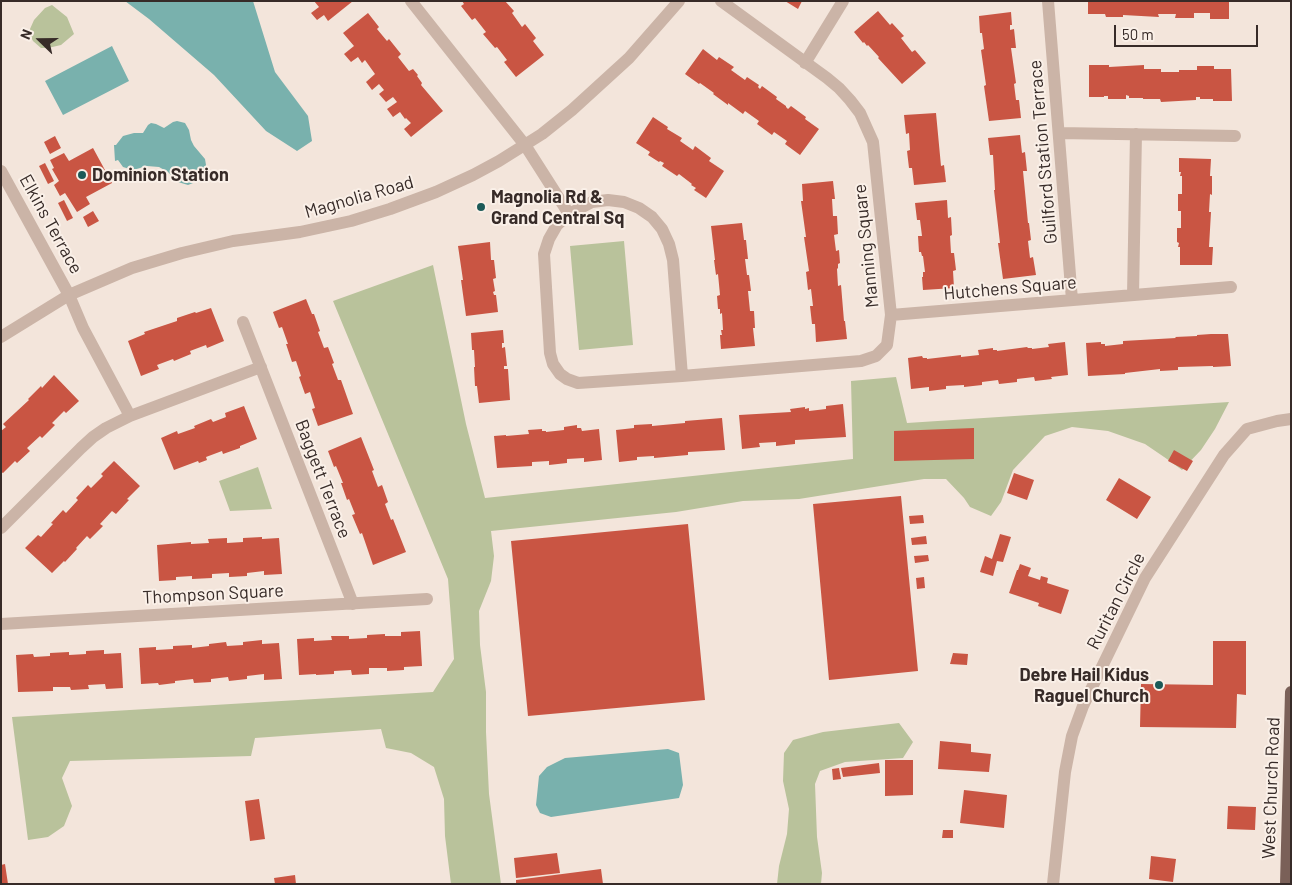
<!DOCTYPE html>
<style>
body{margin:0}
#map{position:relative;width:1292px;height:885px;overflow:hidden;background:#f3e5db;font-family:Barlow,sans-serif}
canvas{display:block}
.frame{position:absolute;inset:0;border:2px solid #372b28;pointer-events:none}
.north{position:absolute;left:15px;top:15px;width:50px;height:50px;-webkit-text-stroke:4px #faf0e8;paint-order:stroke;rotate:292deg;font-size:14px;font-weight:700;line-height:20px;text-align:center;color:#372b28}
.north::after{content:'';display:block;margin:auto;width:18px;height:22px;background:#372b28;clip-path:polygon(50% 0,100% 100%,50% 72%,0 100%)}
.scale{position:absolute;left:1114px;top:25px;width:144px;height:22px;box-sizing:border-box;border:2px solid #372b28;border-top:0;padding-left:6px;font-size:15px;line-height:18px;white-space:nowrap;color:#372b28;-webkit-text-stroke:4px #faf0e8;paint-order:stroke}
</style>
<div id="map">
<canvas width="1292" height="885"></canvas>
<div class="frame"></div>
<div class="north">N</div>
<div class="scale">50 m</div>
</div>
<script>
const g = document.querySelector('canvas').getContext('2d');
g.lineJoin = 'round';
function fillPath(path, color) { g.fillStyle = color; g.fill(path, 'evenodd'); }
const shape = rows => new Path2D(rows.map(r => 'M' + r).join(''));
function strokePath(path, color, width, dash) { g.strokeStyle = color; g.lineWidth = width; g.lineCap = dash ? 'butt' : 'round'; g.setLineDash(dash || []); g.stroke(path); }
function drawText(font, color, halo, rows, align = 'center') {
  g.font = font + ' Barlow,sans-serif'; g.lineWidth = 4; g.setLineDash([]); g.textBaseline = 'middle'; g.strokeStyle = halo; g.fillStyle = color; for (const [text, x, y, turn = 0] of rows) {
    g.save(); g.translate(x, y); g.rotate((+turn || 0) * Math.PI / 180); g.textAlign = isNaN(turn) ? turn : align; if (halo) g.strokeText(text, 0, 0); g.fillText(text, 0, 0); g.restore();
  }
}
fillPath(shape([
 [52,5,67,17,74,34,61,45,48,48,41,48,33,41,30,35,30,29,34,20,45,8],
 [624,241,633,345,579,350,570,246],
 [433,265,466,424,485,498,853,459,851,381,896,377,907,423,1229,402,1215,429,1201,450,1182,470,1167,459,1145,444,1108,431,1072,427,1045,436,1013,470,1001,502,991,516,970,507,964,498,946,479,924,479,799,499,743,501,676,512,491,531,494,556,491,581,479,611,480,645,486,692,486,732,489,794,501,884,451,884,445,836,444,799,434,767,411,753,386,748,381,729,255,738,251,756,70,761,62,778,72,806,64,826,48,837,28,840,12,717,433,692,454,659,448,579,333,301],
 [258,467,272,509,230,511,219,481],
 [899,723,913,742,903,758,845,762,820,771,815,784,817,837,822,873,821,884,777,884,779,866,787,834,789,809,783,781,784,753,793,740,823,732]
]), '#b9c29b');
fillPath(shape([
 [125,1,253,1,275,72,308,116,312,141,297,151,266,131,214,75,149,19],
 [112,46,129,81,63,115,45,81],
 [177,121,185,123,189,130,191,140,194,146,205,159,206,165,205,169,193,183,188,185,178,182,168,172,159,167,147,166,133,170,123,167,118,160,115,161,114,145,116,145,123,136,134,133,143,133,148,125,151,123,156,124,164,128,173,122],
 [668,749,679,753,683,785,679,798,551,817,540,813,536,805,539,776,547,767,565,758]
]), '#79b1ad');
fillPath(shape([
 [314,1,353,1,328,21,324,15,317,20,311,13,319,7],
 [462,1,505,1,514,11,512,13,522,27,525,24,536,38,533,41,544,55,516,77,504,62,507,60,497,47,495,48,483,34,486,32,475,18,472,20,461,6,464,4],
 [785,1,802,1,798,9],
 [1088,1,1229,1,1229,19,1210,19,1210,13,1194,13,1194,18,1175,18,1176,14,1158,14,1159,17,1123,15,1123,17,1106,17,1105,14,1088,14],
 [878,11,890,25,892,23,904,36,901,38,912,52,915,50,926,63,902,84,878,58,879,57,868,45,867,46,864,42,863,43,854,32],
 [1011,12,1012,25,1010,25,1010,30,1014,29,1016,48,1011,48,1016,83,1014,84,1016,100,1019,100,1021,118,989,121,984,86,986,85,981,50,984,49,982,33,980,33,979,16],
 [368,13,379,27,377,29,387,41,389,39,401,54,398,57,409,71,413,69,418,75,417,76,422,83,421,85,443,111,411,137,404,129,411,123,406,118,405,119,400,112,393,117,387,109,397,102,393,97,386,102,379,94,384,90,379,84,372,90,366,82,375,74,365,60,362,63,358,57,351,62,344,54,354,46,343,33],
 [703,49,717,60,719,57,734,67,731,70,745,80,747,77,759,85,758,87,760,89,762,86,777,97,776,99,786,106,786,107,788,109,791,106,806,117,805,119,819,129,800,155,785,144,787,141,774,132,772,135,757,124,759,121,745,111,743,114,728,103,728,105,713,94,714,93,700,83,699,84,685,74],
 [1089,65,1109,65,1109,67,1144,65,1144,69,1161,69,1161,72,1179,72,1179,70,1197,70,1197,66,1214,66,1214,69,1231,69,1232,101,1213,101,1213,99,1200,99,1200,97,1196,97,1196,100,1161,102,1160,99,1143,99,1143,98,1129,98,1129,96,1126,95,1126,99,1108,99,1108,96,1104,96,1104,97,1089,97],
 [936,113,941,166,944,165,946,182,914,185,912,168,909,168,907,151,910,150,909,133,906,134,904,115],
 [653,117,668,127,667,129,682,138,680,141,693,150,695,146,711,158,709,161,724,171,706,198,694,190,696,188,691,185,692,184,679,174,677,176,662,166,664,163,660,161,659,162,648,155,650,152,636,143],
 [1020,135,1022,153,1025,152,1027,171,1023,171,1028,223,1029,223,1031,240,1028,241,1030,258,1033,257,1036,275,1003,279,998,243,1000,243,994,190,995,190,993,155,990,155,988,138],
 [55,136,61,148,50,154,44,142],
 [93,148,112,183,86,197,90,204,77,212,65,193,60,196,54,185,59,181,52,169,54,168,50,160,64,153,69,161],
 [1179,158,1211,159,1210,176,1212,176,1212,195,1210,194,1209,212,1211,212,1209,247,1213,247,1212,265,1180,265,1180,247,1178,247,1179,243,1177,242,1177,228,1181,228,1181,211,1178,211,1178,194,1182,194,1182,176,1180,176,1181,172,1179,172],
 [45,163,54,181,48,184,39,166],
 [833,181,835,199,832,199,833,216,837,216,838,234,834,235,836,251,839,250,840,263,838,264,838,268,837,269,838,286,841,285,844,321,845,321,847,339,816,342,815,324,812,324,810,306,813,306,811,289,808,290,806,272,809,271,804,237,806,237,801,201,803,201,802,184],
 [64,200,73,218,67,221,58,203],
 [947,200,948,218,951,217,952,235,950,236,951,253,954,253,956,270,953,271,954,288,923,290,922,277,923,277,923,272,925,272,923,256,922,256,921,252,919,252,918,236,922,236,920,220,917,220,915,203],
 [93,211,99,221,88,227,83,217],
 [742,223,744,240,746,240,748,259,745,259,747,275,749,275,751,291,748,291,750,311,754,311,755,328,753,328,755,346,721,349,720,335,722,335,721,330,723,330,722,313,720,314,720,309,718,309,717,296,720,295,718,274,716,275,714,260,715,260,711,226],
 [490,242,491,260,494,260,496,278,493,279,495,291,493,292,494,295,496,295,498,312,466,316,461,280,463,280,458,246],
 [306,299,312,314,314,314,320,331,318,332,324,348,328,347,334,363,332,364,338,380,341,380,353,414,318,426,312,409,315,408,310,392,305,394,299,377,301,376,296,361,292,362,286,344,288,344,282,327,279,328,273,312],
 [211,308,224,341,207,348,206,345,190,351,191,354,174,361,173,359,157,365,159,369,141,376,128,341,145,334,144,332,177,321,177,318,195,312,196,313],
 [503,330,504,343,502,343,502,348,505,347,507,366,504,366,504,369,508,369,510,400,479,403,477,386,475,386,474,367,475,367,474,350,472,350,471,333],
 [1211,334,1228,334,1231,366,1213,367,1213,366,1178,367,1178,370,1160,371,1160,369,1125,373,1125,374,1088,376,1086,343,1101,342,1101,344,1105,344,1105,346,1123,344,1123,341,1176,338,1175,337,1197,336,1197,335],
 [1065,342,1068,375,1051,377,1052,379,1035,381,1034,377,1017,379,1017,382,999,384,998,380,982,382,982,385,964,387,964,385,946,386,946,389,929,391,929,387,911,389,908,358,922,356,923,358,927,358,927,359,961,355,961,357,979,355,978,350,993,348,993,350,997,350,997,351,1027,347,1028,348,1032,348,1032,349,1049,347,1048,344],
 [54,375,79,401,66,413,64,411,52,423,55,425,42,438,40,436,27,448,30,451,17,463,15,461,3,473,1,472,1,431,6,427,3,424,29,400,28,399,41,386,42,388],
 [843,404,846,437,795,440,795,444,776,446,776,442,759,443,760,447,742,449,739,415,791,412,790,409,805,407,805,409,809,408,809,411,826,409,826,406],
 [244,406,257,439,240,446,240,448,223,454,222,451,206,457,207,460,199,463,198,461,174,470,161,438,177,431,178,434,195,428,194,426,211,419,213,422,226,417,225,413],
 [722,418,725,450,688,452,688,455,654,458,654,456,637,457,637,460,619,462,616,430,634,428,634,425,652,424,652,426,685,423,685,421],
 [577,425,577,428,581,428,582,431,599,429,602,460,584,462,584,458,567,459,567,463,549,465,549,461,532,462,532,466,497,468,494,436,506,435,506,436,529,434,528,430,542,429,542,431,546,431,546,432,564,430,564,427],
 [974,428,974,459,894,461,894,431],
 [361,437,374,470,372,471,378,487,382,485,388,502,385,504,391,520,393,519,406,552,373,565,362,533,360,534,352,515,355,514,349,499,347,500,341,483,343,483,336,466,334,467,328,451],
 [1174,450,1193,461,1187,471,1168,461],
 [114,461,140,486,127,499,129,500,116,514,112,511,100,524,103,526,90,539,87,536,76,548,77,549,65,562,64,561,52,573,25,548,38,535,41,537,53,524,51,523,63,510,66,513,78,500,76,498,88,485,91,488,103,476,101,474],
 [1014,473,1034,480,1027,500,1007,493],
 [1119,478,1151,497,1137,519,1106,500],
 [901,496,918,671,829,680,813,504],
 [923,515,924,523,910,524,909,516],
 [688,524,705,700,528,716,511,541],
 [1000,534,1011,537,1003,562,997,561,993,576,980,572,985,556,992,559],
 [926,536,927,544,912,545,911,538],
 [262,537,262,539,279,538,282,574,264,575,264,571,247,573,247,576,229,577,229,573,212,574,212,578,192,579,192,576,176,577,176,580,159,581,157,545,191,542,191,544,209,543,208,539,227,538,227,543,243,542,243,538],
 [928,555,929,561,915,563,914,556],
 [1020,564,1031,568,1028,576,1040,580,1041,576,1048,578,1047,583,1069,590,1061,614,1038,606,1039,603,1009,593,1017,570,1018,570],
 [924,577,925,588,917,589,916,578],
 [420,631,422,666,404,667,404,670,387,671,387,668,369,668,369,674,352,675,351,670,334,671,334,674,316,675,316,674,299,675,297,639,314,638,314,641,332,640,331,636,349,636,349,639,367,638,367,635,385,634,385,636,401,636,401,632],
 [262,640,262,644,279,643,282,679,264,680,264,674,247,676,247,679,229,681,228,677,211,679,211,682,194,683,193,679,175,681,175,683,159,685,158,683,141,684,139,648,156,647,156,650,173,649,173,646,192,645,192,648,209,646,209,644,226,642,227,646,243,645,243,642],
 [1213,641,1246,641,1246,695,1237,694,1236,728,1140,727,1141,684,1213,685],
 [104,650,104,654,121,653,123,688,106,689,105,684,88,685,89,689,71,690,70,687,53,687,53,691,18,692,16,655,33,654,34,657,50,656,50,653,69,652,69,655,86,654,86,651],
 [953,653,968,654,967,665,950,664],
 [940,741,971,744,971,752,991,754,989,772,938,769],
 [885,760,913,760,913,795,885,796],
 [879,763,880,773,843,777,841,768],
 [839,768,841,779,833,780,832,769],
 [964,790,1007,795,1004,828,960,823],
 [259,799,265,839,250,841,245,801],
 [1228,806,1256,807,1255,830,1227,829],
 [943,830,953,830,953,838,942,838],
 [557,853,560,873,516,878,514,858],
 [1151,856,1176,859,1173,882,1149,879],
 [5,864,8,884,1,884,1,865],
 [601,869,603,884,516,884,516,880],
 [295,875,296,884,275,884,274,878]
]), '#c95543');
strokePath(shape([
 [411,1,525,145,569,214],
 [1048,1,1072,300],
 [805,63,843,1],
 [1059,133,1235,136],
 [1,171,69,295,83,328,130,416],
 [1133,295,1136,134],
 [891,315,1231,287],
 [243,322,353,604],
 [1,337,69,295,132,268,182,253,233,241,300,232,351,221,390,209,436,192,473,175,499,161,542,134,572,110,629,58,679,1],
 [682,376,673,260,669,244,662,229,652,217,639,208,624,202,608,200,592,202,569,214,557,225,549,239,544,254,550,353,553,364,560,374,567,379,578,383,682,376,861,361,876,356,887,345,891,315,873,142,860,113,850,100,839,88,827,78,721,1],
 [1,528,81,448,93,437,106,428,130,416,261,367],
 [1,624,427,599],
 [1053,884,1065,772,1072,736,1083,706,1145,578,1224,455,1247,429,1277,421,1291,419]
]), '#cbb4a7', 12);
strokePath(shape([
 [1286,884,1291,692]
]), '#7a6058', 12);
for (const [x, y, r, color] of [
 [82,175,5,"#1c5a58"],
 [481,207,5,"#1c5a58"],
 [1159,685,5,"#1c5a58"]
]) { const dot = new Path2D(); dot.arc(x, y, r, 0, 2 * Math.PI); g.fillStyle = color; g.fill(dot); strokePath(dot, '#faf0e8', 2); }
drawText('18px', '#372b28', '#faf0e8', [
 ["Guilford Station Terrace",1043,152,-95],
 ["Magnolia Road",359,197,-16],
 ["Elkins Terrace",51,224,61],
 ["Manning Square",866,246,-96],
 ["Hutchens Square",1010,288,-5],
 ["Baggett Terrace",323,479,69],
 ["Thompson Square",213,594,-3],
 ["Ruritan Circle",1116,601,-63],
 ["West Church Road",1271,788,-88]
]);
drawText('bold 18px', '#372b28', '#faf0e8', [
 ["Dominion Station",92,175],
 ["Magnolia Rd &",491,197],
 ["Grand Central Sq",491,218],
 ["Debre Hail Kidus",1149,675,"right"],
 ["Raguel Church",1149,696,"right"]
], 'left');
</script>
